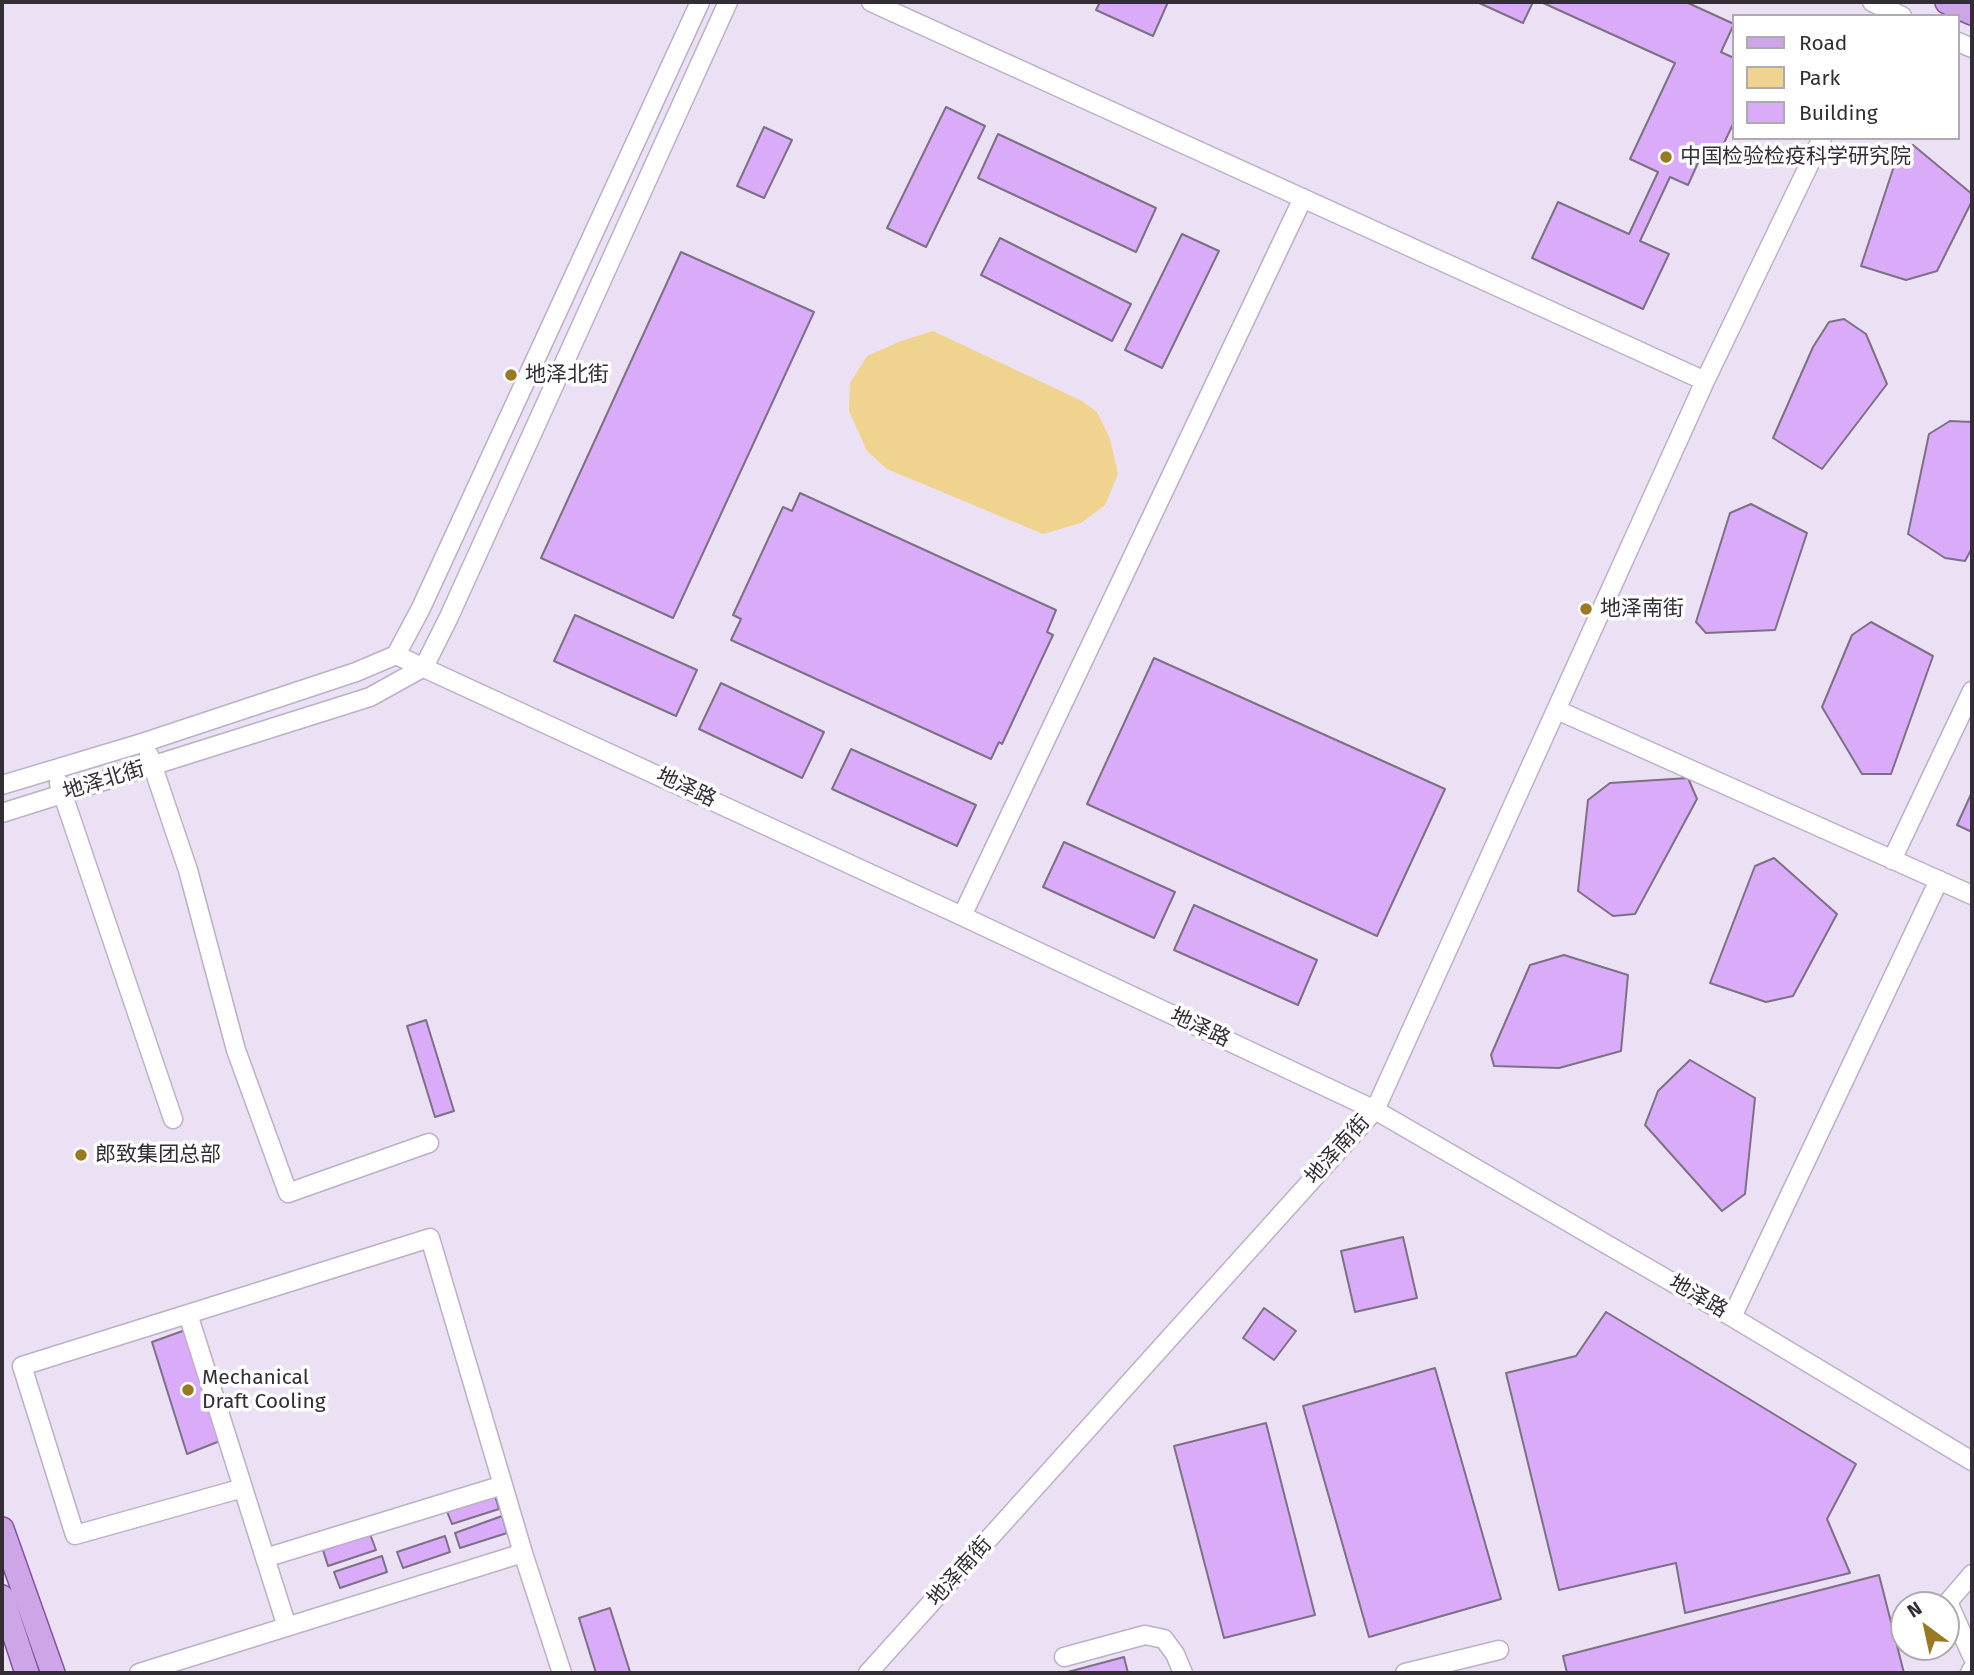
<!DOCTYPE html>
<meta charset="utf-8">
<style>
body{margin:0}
#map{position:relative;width:1974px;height:1675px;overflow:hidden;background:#ece0f5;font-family:"Fira Sans",sans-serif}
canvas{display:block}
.frame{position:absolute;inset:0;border:4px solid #332e36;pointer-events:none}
.legend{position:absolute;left:1732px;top:14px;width:228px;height:126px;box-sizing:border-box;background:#fff;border:2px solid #adabaf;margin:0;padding:9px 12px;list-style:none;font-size:21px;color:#332e36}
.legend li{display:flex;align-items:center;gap:14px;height:35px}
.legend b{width:35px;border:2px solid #adabaf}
.north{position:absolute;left:1890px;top:1591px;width:70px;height:70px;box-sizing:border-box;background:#fff;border:2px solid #adabaf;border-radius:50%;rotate:327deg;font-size:19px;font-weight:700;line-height:28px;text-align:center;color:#332e36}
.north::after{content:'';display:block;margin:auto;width:24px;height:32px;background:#997922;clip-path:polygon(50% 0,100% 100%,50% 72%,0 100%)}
</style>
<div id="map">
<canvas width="1974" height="1675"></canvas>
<div class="frame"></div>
<ul class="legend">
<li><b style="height:9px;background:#cea5e7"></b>Road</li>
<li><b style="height:19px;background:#f0d38e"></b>Park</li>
<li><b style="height:19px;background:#d9abf9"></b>Building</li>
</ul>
<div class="north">N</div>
</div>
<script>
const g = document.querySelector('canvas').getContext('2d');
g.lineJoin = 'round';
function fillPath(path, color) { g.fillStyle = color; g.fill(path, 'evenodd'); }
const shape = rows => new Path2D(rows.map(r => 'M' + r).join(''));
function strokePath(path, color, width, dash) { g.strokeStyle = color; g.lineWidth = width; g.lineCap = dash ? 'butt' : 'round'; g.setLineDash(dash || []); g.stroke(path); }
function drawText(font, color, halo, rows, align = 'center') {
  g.font = font + ' "Fira Sans","Noto Sans SC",sans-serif'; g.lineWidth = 7; g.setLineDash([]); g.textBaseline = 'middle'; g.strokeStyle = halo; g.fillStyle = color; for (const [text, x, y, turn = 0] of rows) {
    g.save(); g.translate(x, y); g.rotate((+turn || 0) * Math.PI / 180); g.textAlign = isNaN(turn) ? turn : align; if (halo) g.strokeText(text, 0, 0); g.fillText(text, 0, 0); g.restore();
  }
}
fillPath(shape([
 [933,331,1082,401,1097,412,1110,439,1118,474,1105,505,1081,523,1043,534,887,469,867,451,849,411,850,383,867,356,901,341]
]), '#f0d38e');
const building = shape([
 [1100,2,1168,2,1153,36,1096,10,1100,2],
 [1477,2,1533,2,1523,23,1477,2],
 [1541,2,1686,2,1734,24,1721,52,1734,58,1734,122,1716,160,1702,154,1688,185,1670,177,1640,241,1669,254,1643,309,1532,258,1558,202,1629,234,1658,172,1630,159,1675,63,1541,2],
 [946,107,985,126,926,247,887,228,946,107],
 [764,127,792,140,764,198,737,186,764,127],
 [998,134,1156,208,1136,252,978,178,998,134],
 [1913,145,1972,194,1972,201,1937,271,1906,280,1861,266,1898,154,1913,145],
 [1182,234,1219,251,1162,368,1125,350,1182,234],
 [1000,238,1131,304,1112,341,981,275,1000,238],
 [681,252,814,312,673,618,541,558,681,252],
 [1844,319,1866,334,1887,384,1822,469,1773,438,1813,347,1829,322,1844,319],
 [1950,421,1972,422,1972,548,1965,561,1945,558,1908,534,1929,434,1950,421],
 [800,493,1056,610,1047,632,1053,635,1002,744,999,742,991,759,731,640,741,619,733,615,783,507,792,511,800,493],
 [1751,504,1807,533,1775,630,1706,633,1696,622,1730,513,1751,504],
 [575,615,697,670,676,716,554,661,575,615],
 [1871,622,1933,656,1891,774,1862,774,1822,707,1852,635,1871,622],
 [1154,658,1445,789,1377,936,1087,804,1154,658],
 [721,683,824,732,802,778,699,729,721,683],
 [851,749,976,805,957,846,832,789,851,749],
 [1688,778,1697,799,1635,914,1613,916,1578,891,1588,800,1610,783,1688,778],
 [1972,792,1972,832,1957,825,1972,792],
 [1064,842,1175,892,1154,938,1043,887,1064,842],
 [1774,858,1837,914,1793,996,1766,1002,1710,983,1755,866,1774,858],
 [1194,905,1317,960,1298,1005,1174,950,1194,905],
 [1564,955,1628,975,1621,1051,1559,1068,1494,1066,1491,1055,1530,965,1564,955],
 [426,1020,454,1111,435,1117,407,1026,426,1020],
 [1690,1060,1755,1098,1745,1194,1722,1211,1645,1125,1658,1091,1690,1060],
 [1403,1237,1417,1298,1355,1312,1341,1251,1403,1237],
 [1264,1308,1296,1331,1274,1360,1243,1338,1264,1308],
 [1606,1312,1856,1464,1827,1519,1850,1573,1685,1613,1676,1563,1559,1590,1506,1373,1576,1356,1606,1312],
 [191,1328,225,1439,187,1454,152,1342,191,1328],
 [1435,1368,1501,1599,1369,1637,1303,1406,1435,1368],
 [1266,1423,1315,1615,1224,1638,1174,1446,1266,1423],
 [494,1492,499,1509,452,1524,446,1509,494,1492],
 [502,1516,507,1533,460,1548,455,1533,502,1516],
 [370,1534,376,1550,328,1566,323,1550,370,1534],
 [445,1536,450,1552,403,1568,397,1552,445,1536],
 [382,1556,387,1572,340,1588,334,1572,382,1556],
 [1879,1575,1904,1673,1567,1673,1563,1656,1879,1575],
 [610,1608,630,1672,625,1673,596,1673,579,1618,610,1608],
 [1124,1657,1128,1673,1064,1673,1124,1657]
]);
fillPath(building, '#d9abf9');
strokePath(building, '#7c7184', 2);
const minor = shape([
 [871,2,1705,381],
 [1872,2,1902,16],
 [1958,42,1972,48],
 [396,655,962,916,1375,1110,1732,1317,1972,1461],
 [1557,710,1972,895],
 [149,755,188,870,236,1050,288,1193,429,1143],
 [59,783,173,1119],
 [2,785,145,742,356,672,396,655,421,608,700,2],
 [2,813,370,697,424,667,448,619,728,2],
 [1892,860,1972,691],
 [962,916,1303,198],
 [188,1314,22,1366,75,1535,243,1488],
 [1732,1317,1939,880],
 [265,1558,503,1485],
 [1972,1574,1948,1602,1972,1656],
 [287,1627,188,1314,430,1238,523,1553],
 [1064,1657,1145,1635,1164,1639,1175,1654,1183,1673],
 [139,1673,523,1553,562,1673],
 [868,1673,1375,1110,1705,381,1822,138],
 [1405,1673,1499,1650],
 [1970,1673,1972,1669]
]);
const major = shape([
 [1947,2,1972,13],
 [2,1529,53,1673],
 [2,1597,27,1673]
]);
strokePath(minor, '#bcb0c5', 21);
strokePath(major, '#82549f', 26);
strokePath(minor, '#fff', 18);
strokePath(major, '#cea5e7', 23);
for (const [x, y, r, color] of [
 [1666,157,7,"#997922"],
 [511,375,7,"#997922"],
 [1586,609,7,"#997922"],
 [81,1155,7,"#997922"],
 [188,1390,7,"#997922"]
]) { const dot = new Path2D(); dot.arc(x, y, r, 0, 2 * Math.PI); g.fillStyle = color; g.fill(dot); strokePath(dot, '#fff', 2.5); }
drawText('21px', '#332e36', '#fff', [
 ["中国检验检疫科学研究院",1680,157],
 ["地泽北街",525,375],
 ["地泽南街",1600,609],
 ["郎致集团总部",95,1155],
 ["Mechanical",202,1378],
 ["Draft Cooling",202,1402]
], 'left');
drawText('21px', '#332e36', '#fff', [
 ["地泽北街",104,781,-17],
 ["地泽路",686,788,25],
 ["地泽路",1200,1028,25],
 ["地泽南街",1338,1150,-48],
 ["地泽路",1698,1297,30],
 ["地泽南街",960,1572,-48]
]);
</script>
